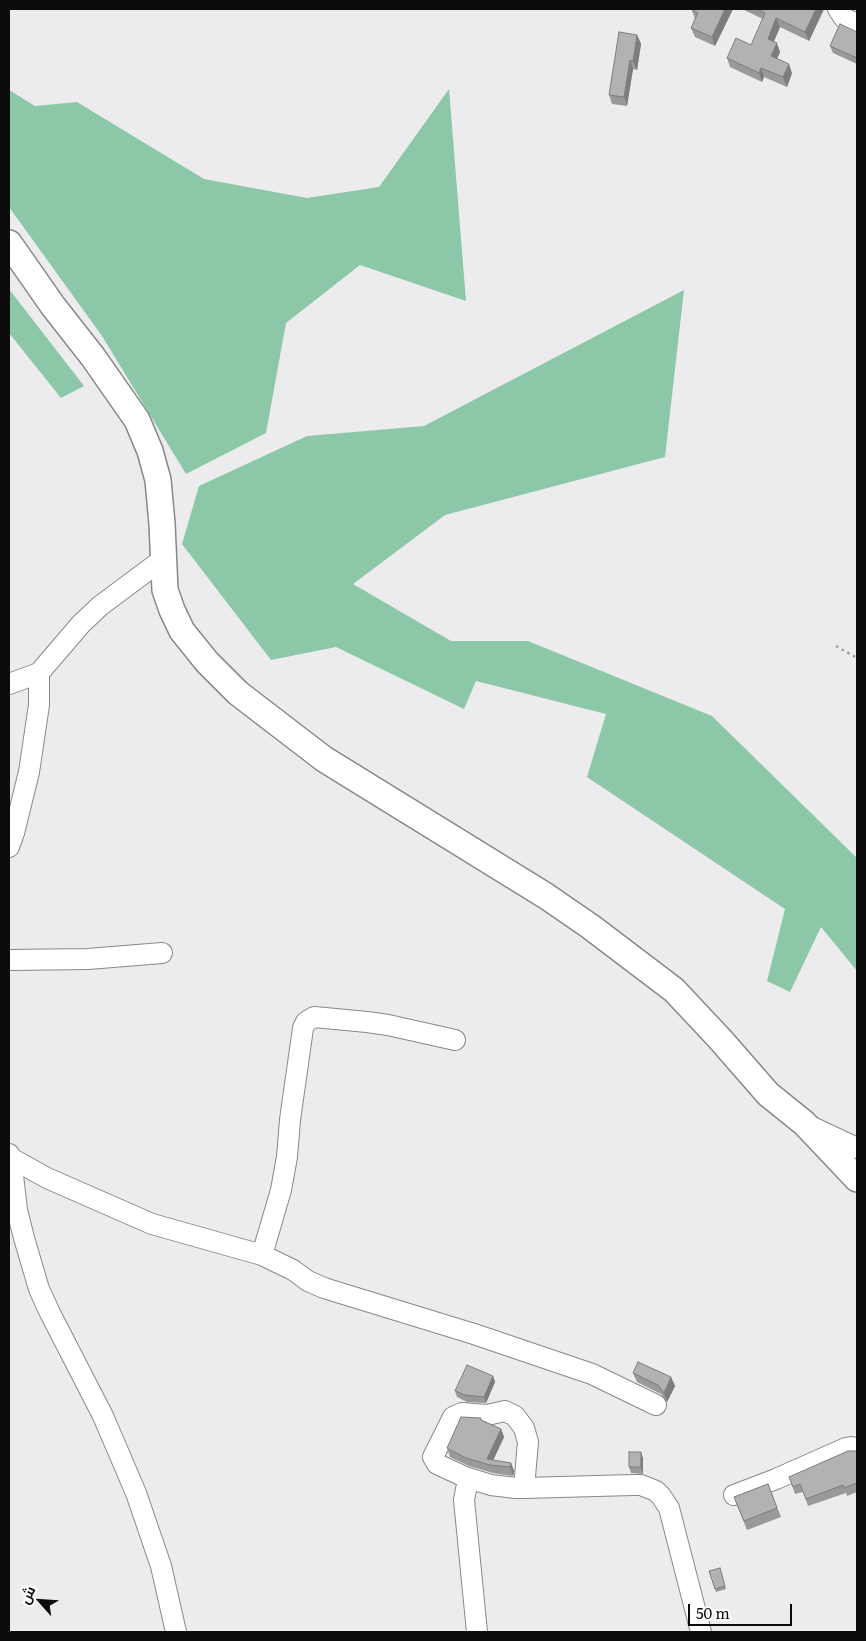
<!DOCTYPE html>
<meta charset="utf-8">
<style>
body{margin:0}
#map{position:relative;width:866px;height:1641px;overflow:hidden;background:#ececee;font-family:Literata,Cairo,serif}
canvas{display:block}
.frame{position:absolute;inset:0;border:10px solid #0c0c0c;pointer-events:none}
.north{position:absolute;left:15px;top:1576px;width:50px;height:50px;-webkit-text-stroke:4px #fff;paint-order:stroke;rotate:296deg;font-size:14px;font-weight:700;line-height:20px;text-align:center;color:#0c0c0c}
.north::after{content:'';display:block;margin:auto;width:18px;height:22px;background:#0c0c0c;clip-path:polygon(50% 0,100% 100%,50% 72%,0 100%)}
.scale{position:absolute;left:688px;top:1604px;width:104px;height:22px;box-sizing:border-box;border:2px solid #0c0c0c;border-top:0;padding-left:6px;font-size:15px;line-height:18px;white-space:nowrap;color:#0c0c0c;-webkit-text-stroke:4px #fff;paint-order:stroke}
</style>
<div id="map">
<canvas width="866" height="1641"></canvas>
<div class="frame"></div>
<div class="north">ش</div>
<div class="scale">50 m</div>
</div>
<script>
const g = document.querySelector('canvas').getContext('2d');
g.lineJoin = 'round';
function fillPath(path, color) { g.fillStyle = color; g.fill(path, 'evenodd'); }
const shape = rows => new Path2D(rows.map(r => 'M' + r).join(''));
function strokePath(path, color, width, dash) { g.strokeStyle = color; g.lineWidth = width; g.lineCap = dash ? 'butt' : 'round'; g.setLineDash(dash || []); g.stroke(path); }
fillPath(shape([
 [449,89,466,301,360,265,286,323,266,433,186,474,102,336,9,207,9,90,35,106,77,102,204,179,307,198,379,187],
 [9,289,84,386,61,398,9,333],
 [684,290,665,457,445,515,353,584,451,641,528,641,712,716,857,858,857,971,821,927,790,992,767,981,785,909,587,777,606,714,476,681,464,709,336,647,271,660,182,544,199,486,307,436,424,426]
]), '#8cc8a7');
const minor = shape([
 [838,9,844,18,857,24],
 [9,684,39,673,81,624,100,606,163,559],
 [9,847,14,833,29,772,39,705,39,673],
 [9,960,88,959,162,953],
 [810,1126,857,1148],
 [9,1154,11,1158,47,1178,152,1224,262,1255,293,1270,308,1281,324,1288,474,1334,592,1374,656,1405],
 [11,1158,17,1210,24,1238,39,1289,50,1313,103,1416,136,1493,161,1566,176,1632],
 [262,1255,281,1190,287,1157,290,1120,303,1028,306,1022,314,1017,367,1022,388,1025,455,1040],
 [472,1480,466,1489,464,1500,477,1632],
 [524,1488,528,1442,524,1428,515,1416,505,1411,487,1415,462,1413,453,1417,433,1457,437,1464,465,1477,491,1485,516,1488,524,1488,633,1485,641,1485,656,1491,661,1496,669,1508,701,1632],
 [734,1495,776,1479,846,1448,851,1447,857,1448]
]);
const major = shape([
 [9,243,53,306,93,357,137,420,150,451,158,480,162,524,165,590,172,610,182,631,207,662,238,693,324,759,546,896,591,927,674,990,720,1039,768,1094,804,1123,857,1179]
]);
strokePath(minor, '#878889', 22);
strokePath(major, '#878889', 28);
strokePath(shape([
 [836,646,857,658]
]), '#9e9e9f', 2.5, [2.5, 4]);
strokePath(minor, '#fff', 20);
strokePath(major, '#fff', 25);
fillPath(shape([
 [733,9,715,46,695,37,691,28,695,19,692,10],
 [742,9,824,9,809,41,780,27,774,41,780,52,777,59,792,73,787,87,764,77,762,82,730,67,727,58,751,45,763,19],
 [857,32,857,64,833,53,830,46],
 [637,35,641,44,637,70,633,69,627,106,612,104,609,95],
 [633,1373,671,1377,675,1386,667,1402,661,1394,637,1382],
 [493,1376,495,1382,486,1403,467,1402,457,1397,455,1391],
 [482,1420,501,1429,504,1437,493,1460,511,1463,514,1471,513,1476,493,1473,469,1466,450,1457,447,1448],
 [857,1451,857,1492,847,1496,846,1493,808,1506,803,1492,795,1494,789,1477],
 [643,1458,643,1474,631,1473,629,1467],
 [768,1484,781,1517,747,1530,734,1497],
 [720,1568,726,1589,716,1592,709,1571]
]), '#98999a');
fillPath(shape([
 [725,9,733,9,715,46,712,37],
 [816,9,824,9,809,41,805,32],
 [776,18,780,27,771,48,768,39],
 [637,35,641,44,637,70,633,61],
 [777,43,780,52,774,65,771,56],
 [630,60,633,69,627,106,624,97],
 [789,64,792,73,787,87,783,77],
 [761,68,764,77,762,82,759,73],
 [493,1376,495,1382,486,1403,484,1397],
 [671,1377,675,1386,667,1402,664,1393],
 [501,1429,504,1437,491,1465,487,1459],
 [641,1452,643,1458,643,1474,641,1467],
 [511,1463,514,1471,513,1476,510,1467]
]), '#7c7d7d');
const building = shape([
 [693,9,725,9,712,37,691,28,698,13,692,10,693,9],
 [757,9,816,9,805,32,776,18,768,39,777,43,771,56,789,64,783,77,761,68,759,73,727,58,736,38,751,45,765,13,757,9],
 [840,24,857,32,857,58,830,46,840,24],
 [619,32,637,35,633,61,630,60,624,97,609,95,619,32],
 [638,1362,671,1377,664,1393,658,1385,633,1373,638,1362],
 [467,1365,493,1376,484,1397,465,1395,455,1391,467,1365],
 [461,1417,481,1418,481,1420,501,1429,487,1459,511,1463,510,1467,490,1465,466,1458,447,1448,461,1417],
 [848,1451,857,1451,857,1483,844,1488,843,1485,806,1499,800,1484,793,1487,789,1477,848,1451],
 [629,1452,641,1452,641,1467,629,1467,629,1452],
 [768,1484,777,1508,744,1521,734,1497,768,1484],
 [720,1568,725,1586,715,1589,709,1571,720,1568]
]);
fillPath(building, '#b1b2b3');
strokePath(building, '#7c7d7d', 1);
</script>
